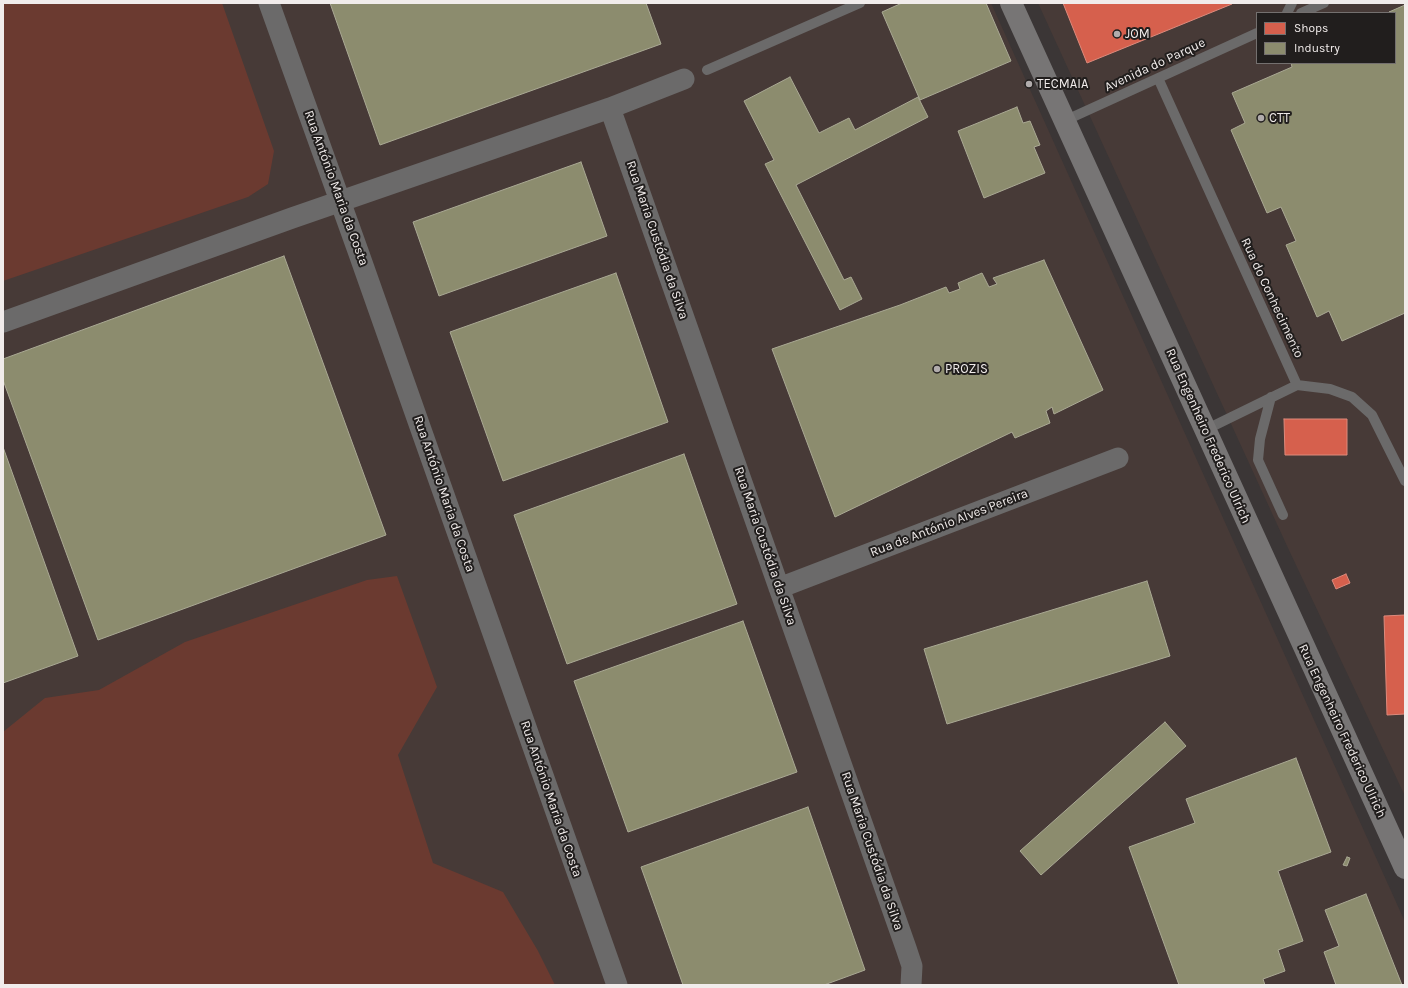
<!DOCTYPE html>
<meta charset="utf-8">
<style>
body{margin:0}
#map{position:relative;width:1408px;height:988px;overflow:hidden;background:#3b3636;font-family:Karla,sans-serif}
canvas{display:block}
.frame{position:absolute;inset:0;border:4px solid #f1eceb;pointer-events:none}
.legend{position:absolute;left:1256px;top:12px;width:140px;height:52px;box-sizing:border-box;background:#211e1d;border:1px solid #74706f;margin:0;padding:5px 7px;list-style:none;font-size:12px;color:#f1eceb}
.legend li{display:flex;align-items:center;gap:8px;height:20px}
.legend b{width:20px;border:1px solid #74706f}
</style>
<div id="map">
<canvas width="1408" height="988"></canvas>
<div class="frame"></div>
<ul class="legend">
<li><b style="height:11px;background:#d6604d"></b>Shops</li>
<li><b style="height:11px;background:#8c8c6e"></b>Industry</li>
</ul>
</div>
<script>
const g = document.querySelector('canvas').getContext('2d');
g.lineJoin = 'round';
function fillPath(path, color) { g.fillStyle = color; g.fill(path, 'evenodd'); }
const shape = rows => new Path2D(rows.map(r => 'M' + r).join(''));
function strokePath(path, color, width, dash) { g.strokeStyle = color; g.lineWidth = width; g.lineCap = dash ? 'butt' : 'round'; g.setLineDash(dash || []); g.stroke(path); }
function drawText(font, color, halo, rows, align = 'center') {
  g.font = font + ' Karla,sans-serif'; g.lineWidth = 4; g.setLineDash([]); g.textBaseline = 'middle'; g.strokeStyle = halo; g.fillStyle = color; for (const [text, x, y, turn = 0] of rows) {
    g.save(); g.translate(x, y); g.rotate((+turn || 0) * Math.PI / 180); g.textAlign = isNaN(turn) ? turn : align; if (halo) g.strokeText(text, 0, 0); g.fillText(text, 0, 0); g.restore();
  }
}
fillPath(shape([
 [3,3,991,3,1405,922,1405,985,3,985],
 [1038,3,1405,3,1405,796,1288,548],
 [1257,13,1395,13,1395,63,1257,63]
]), '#473a37');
fillPath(shape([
 [3,3,222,3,274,151,268,184,248,197,3,281],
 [397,576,437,687,398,755,433,863,503,892,538,951,555,985,3,985,3,732,45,698,99,690,185,642,367,580]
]), '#6b3a30');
const shops = shape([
 [1063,3,1232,3,1232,4,1087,63,1063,3],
 [1284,419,1347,419,1347,455,1285,455,1284,419],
 [1346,574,1350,583,1336,589,1332,580,1346,574],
 [1405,615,1405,714,1387,715,1384,616,1405,615]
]);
fillPath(shops, '#d6604d');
strokePath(shops, '#de8a7c', 1);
const industry = shape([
 [330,3,646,3,661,44,380,145,330,3],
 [902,3,986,3,1011,61,920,100,882,12,902,3],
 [1405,5,1405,313,1342,341,1329,311,1317,317,1286,245,1296,241,1281,207,1267,213,1231,130,1245,123,1232,93,1292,67,1291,63,1395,63,1395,13,1389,12,1405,5],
 [790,77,819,133,849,118,855,130,918,97,928,117,796,185,844,280,851,277,862,299,840,310,765,164,774,160,744,101,790,77],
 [1017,107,1023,123,1030,121,1040,145,1034,147,1045,173,984,198,958,131,1017,107],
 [581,162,607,236,439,296,413,222,581,162],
 [284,256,386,535,98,640,3,380,3,359,284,256],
 [1044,260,1103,390,1054,414,1052,407,1046,411,1050,423,1015,438,1012,432,835,517,772,349,900,305,946,287,949,293,960,289,958,283,982,273,989,287,997,284,993,278,1044,260],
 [616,273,668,422,503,481,450,332,616,273],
 [3,447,78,656,3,683,3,447],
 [684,454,737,604,567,664,514,515,684,454],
 [1147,581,1170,656,947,724,924,649,1147,581],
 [743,621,797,772,628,832,574,681,743,621],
 [1165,722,1186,746,1041,875,1020,851,1165,722],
 [1296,758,1331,852,1278,871,1303,941,1278,950,1285,971,1263,979,1265,985,1179,985,1129,847,1195,823,1186,799,1296,758],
 [808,807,865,970,824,985,683,985,641,867,808,807],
 [1347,857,1350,858,1347,866,1343,865,1347,857],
 [1366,894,1402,985,1336,985,1324,952,1339,946,1325,910,1366,894]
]);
fillPath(industry, '#8c8c6e');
strokePath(industry, '#aaa994', 1);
strokePath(shape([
 [1287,13,1292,3],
 [1301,13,1324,3],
 [707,70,860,3],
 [1158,78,1297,385,1330,389,1352,397,1372,415,1405,481],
 [1064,121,1257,33],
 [1271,397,1260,439,1258,460,1283,515],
 [1205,430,1297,385]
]), '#6b6a6a', 10);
strokePath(shape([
 [269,3,358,251,617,985],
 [610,108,906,948,912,966,911,985],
 [3,322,292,218,610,108,684,79],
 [779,588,1118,458]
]), '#6b6a6a', 21);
strokePath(shape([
 [1011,3,1405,868]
]), '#777575', 22);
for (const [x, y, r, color] of [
 [1117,34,4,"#b1acac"],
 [1029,84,4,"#b1acac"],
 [1261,118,4,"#b1acac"],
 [937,369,4,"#b1acac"]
]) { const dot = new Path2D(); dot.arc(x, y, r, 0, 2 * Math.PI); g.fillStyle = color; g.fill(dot); strokePath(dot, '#211e1d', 1.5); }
drawText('13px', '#f1eceb', '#211e1d', [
 ["JOM",1125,34],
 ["TECMAIA",1037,84],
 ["CTT",1269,118],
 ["PROZIS",945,369]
], 'left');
drawText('13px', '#f1eceb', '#211e1d', [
 ["Avenida do Parque",1155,65,-25],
 ["Rua António Maria da Costa",336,188,70],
 ["Rua Maria Custódia da Silva",657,240,71],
 ["Rua do Conhecimento",1272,298,65],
 ["Rua Engenheiro Frederico Ulrich",1208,436,66],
 ["Rua António Maria da Costa",444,494,71],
 ["Rua de António Alves Pereira",949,523,-21],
 ["Rua Maria Custódia da Silva",765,546,71],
 ["Rua Engenheiro Frederico Ulrich",1342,731,65],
 ["Rua António Maria da Costa",551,799,71],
 ["Rua Maria Custódia da Silva",872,851,71]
]);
</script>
